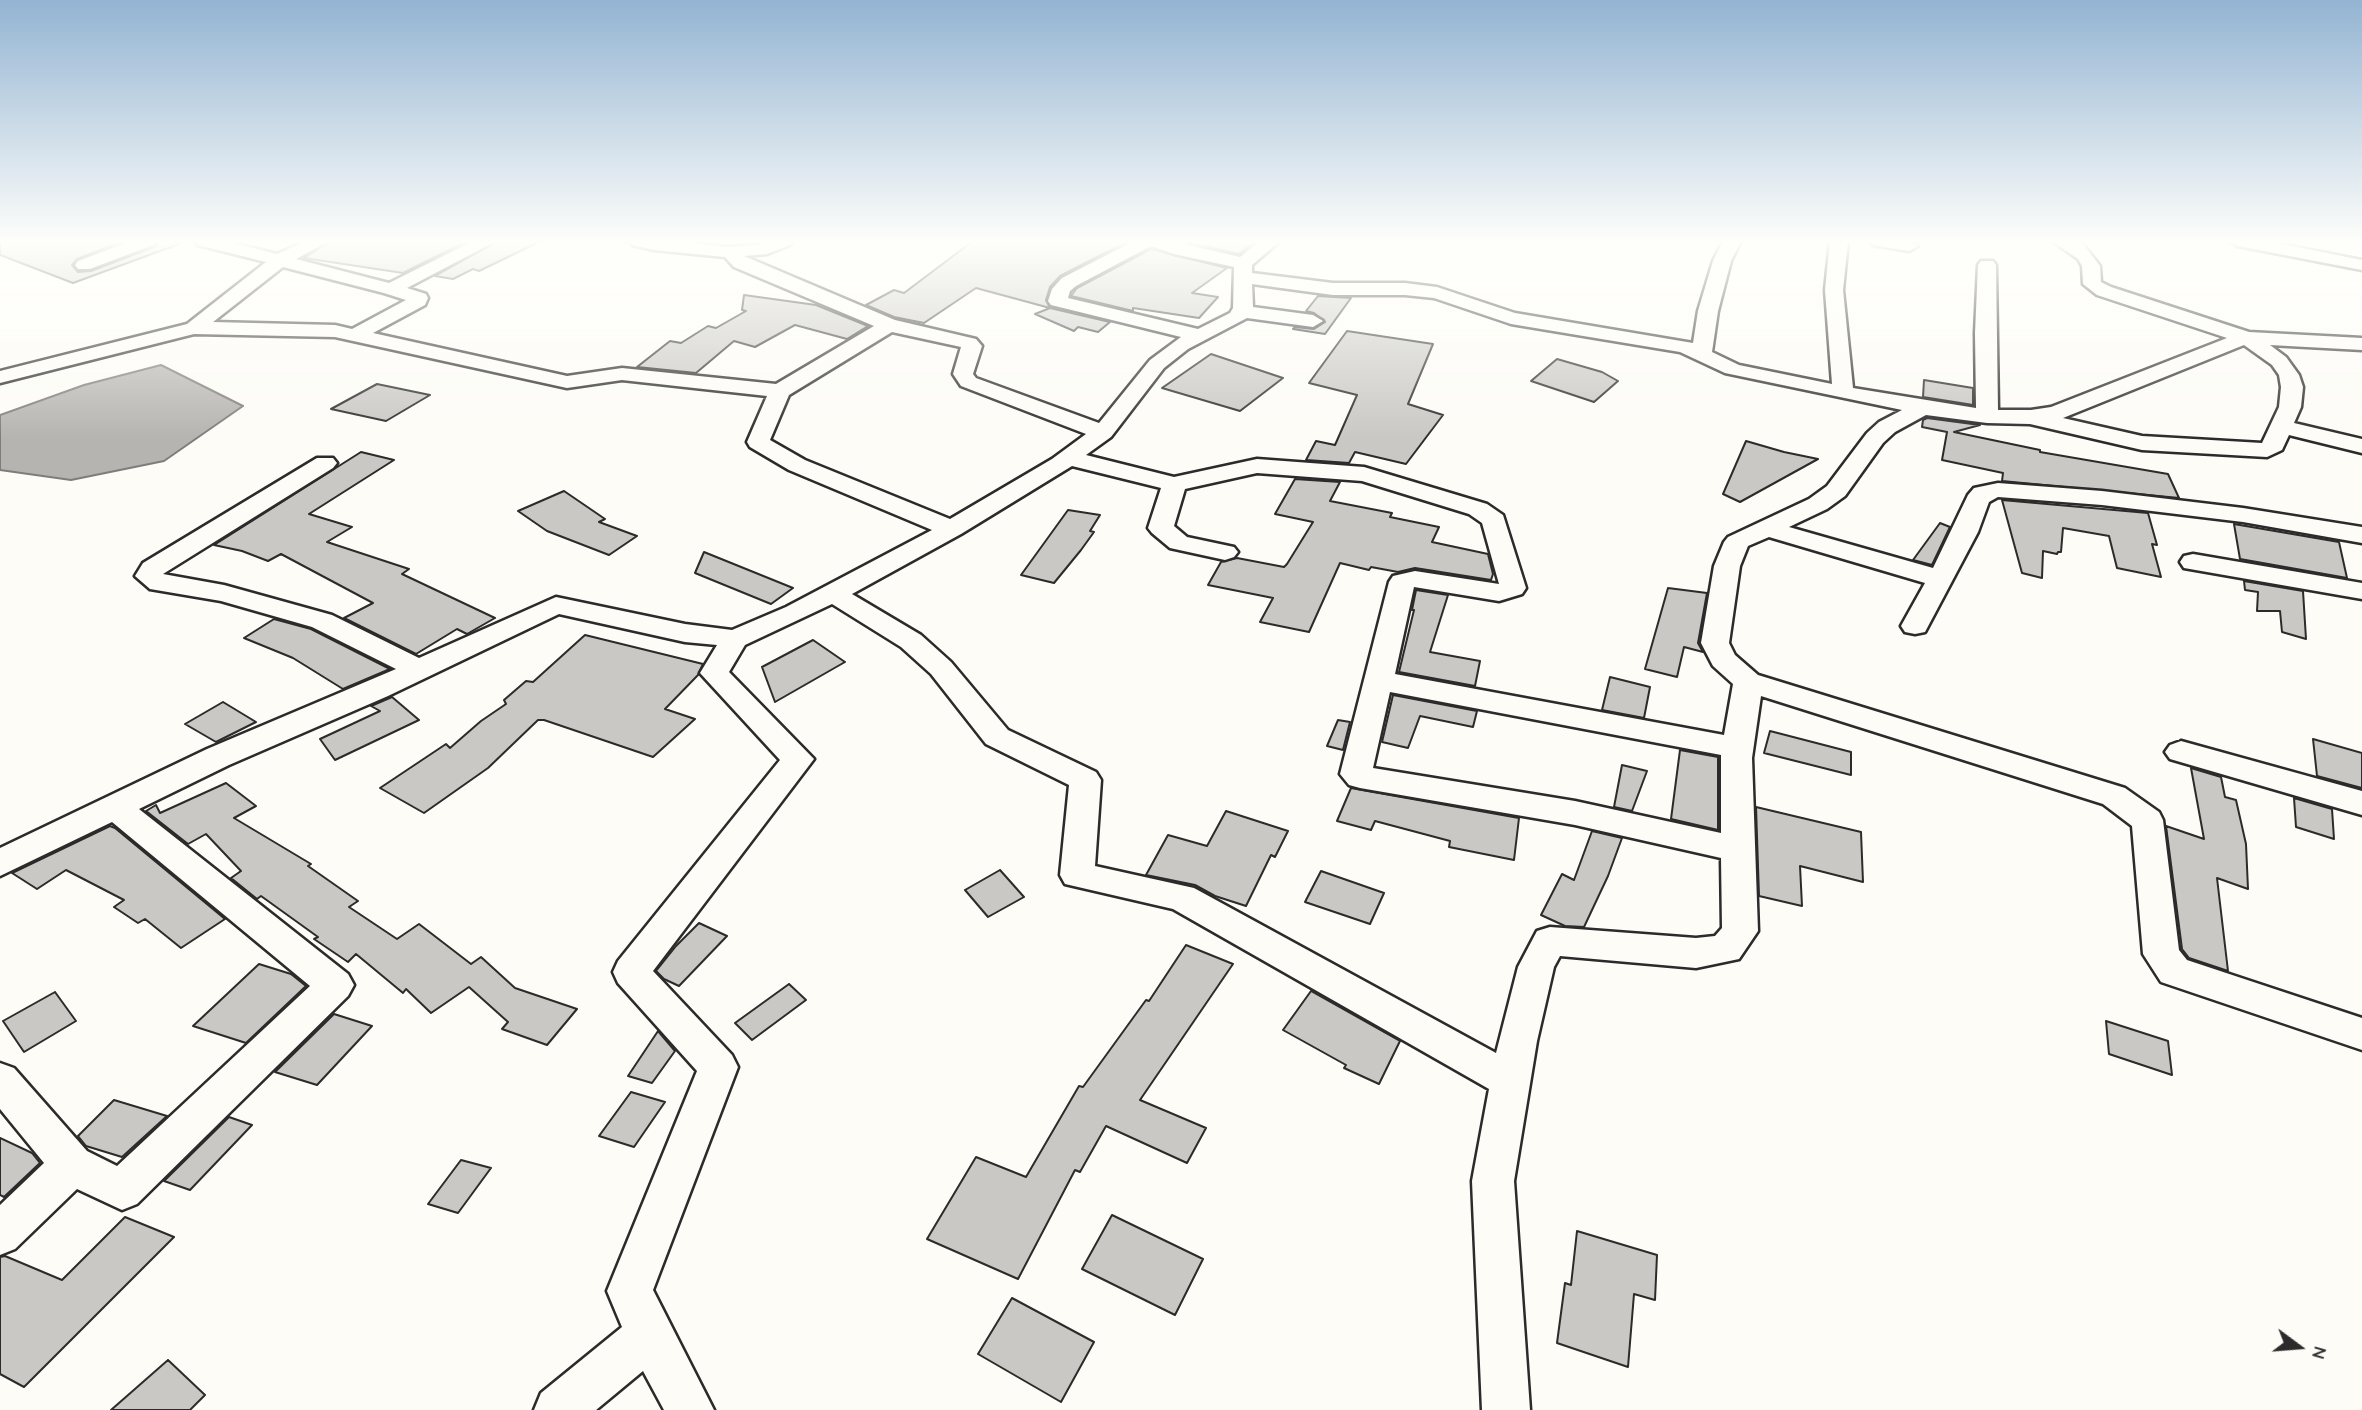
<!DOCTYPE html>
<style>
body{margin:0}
#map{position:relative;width:2362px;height:1410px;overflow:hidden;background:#fdfcf7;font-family:"Comic Neue",sans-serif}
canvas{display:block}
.north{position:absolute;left:2264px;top:1312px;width:70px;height:70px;-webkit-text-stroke:5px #fdfcf7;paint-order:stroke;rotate:106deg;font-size:19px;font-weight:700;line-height:28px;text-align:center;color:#2b2b2b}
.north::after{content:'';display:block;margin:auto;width:24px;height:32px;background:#2b2b2b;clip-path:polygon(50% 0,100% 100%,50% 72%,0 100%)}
</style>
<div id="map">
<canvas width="2362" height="1410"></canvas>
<div class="north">N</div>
</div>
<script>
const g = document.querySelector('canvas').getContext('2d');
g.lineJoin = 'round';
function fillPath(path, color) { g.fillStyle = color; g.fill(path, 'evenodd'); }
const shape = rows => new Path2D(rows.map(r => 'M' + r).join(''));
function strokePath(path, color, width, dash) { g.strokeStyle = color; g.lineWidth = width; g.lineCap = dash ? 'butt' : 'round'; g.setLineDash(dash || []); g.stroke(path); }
const water = shape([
 [161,365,243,406,164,461,71,480,0,470,0,415,84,385,161,365]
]);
fillPath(water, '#b5b4b1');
strokePath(water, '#7e7d7b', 2);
const building = shape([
 [0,241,123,241,77,259,72,265,78,272,91,271,154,247,159,241,178,241,179,244,73,283,0,255,0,241],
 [331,241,467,241,403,273,304,258,331,241],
 [498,241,541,241,479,271,473,269,453,279,435,276,498,241],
 [973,241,1128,241,1060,276,1050,287,1046,300,1050,308,976,288,924,323,894,317,866,305,894,290,904,293,973,241],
 [1183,241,1256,241,1239,254,1183,241],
 [1151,249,1227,268,1192,293,1218,297,1199,318,1133,308,1133,311,1071,296,1077,288,1151,249],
 [744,295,816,305,868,326,847,339,795,325,755,347,734,341,696,373,637,367,670,341,681,343,708,326,716,328,746,311,742,310,744,295],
 [1318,296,1351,298,1325,334,1293,329,1295,327,1314,329,1325,322,1314,313,1306,311,1318,296],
 [1050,308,1110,322,1098,332,1078,327,1074,331,1035,314,1050,308],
 [1347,331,1433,344,1408,404,1443,415,1406,464,1355,452,1349,463,1306,460,1316,441,1335,445,1357,395,1309,383,1347,331],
 [1211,354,1283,378,1240,411,1162,388,1211,354],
 [1557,359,1602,372,1618,381,1594,402,1531,381,1557,359],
 [1924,380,1973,388,1973,405,1923,397,1924,380],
 [377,384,430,395,386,421,331,409,377,384],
 [1927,418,1980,425,1954,432,2040,450,2040,452,2168,474,2179,498,2002,481,2003,473,1942,460,1947,432,1922,427,1923,420,1927,418],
 [1746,441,1784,452,1818,459,1740,502,1723,494,1746,441],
 [361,452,394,460,309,514,352,527,327,542,409,569,402,574,495,618,467,634,457,629,416,654,344,618,373,603,281,554,268,561,242,551,214,545,361,452],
 [1295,479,1340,482,1330,501,1392,513,1390,517,1439,527,1432,542,1488,554,1493,574,1491,580,1415,568,1398,572,1371,567,1369,570,1340,563,1309,632,1260,622,1273,598,1208,585,1221,562,1237,558,1284,567,1287,564,1313,522,1275,514,1295,479],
 [564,491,605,519,599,522,637,536,609,555,547,531,518,511,564,491],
 [2002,500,2148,513,2157,545,2152,544,2161,577,2117,568,2109,536,2063,528,2061,552,2058,552,2057,554,2043,551,2042,578,2022,573,2002,500],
 [1068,510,1100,515,1090,531,1094,532,1081,550,1054,583,1021,575,1068,510],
 [1940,523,1950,527,1932,565,1913,560,1940,523],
 [2234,524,2339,542,2347,578,2240,559,2234,524],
 [704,552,793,588,771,604,695,573,704,552],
 [2244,581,2303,591,2306,639,2282,632,2280,611,2257,611,2258,592,2245,590,2244,581],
 [1668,588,1707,593,1698,643,1703,652,1684,647,1677,677,1645,669,1668,588],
 [1416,590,1448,595,1430,652,1480,661,1475,686,1399,672,1414,610,1412,610,1416,590],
 [274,619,311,629,390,669,343,689,293,658,244,638,274,619],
 [585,635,703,664,698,675,665,709,695,719,653,757,544,720,538,720,488,768,424,813,380,788,446,744,450,748,481,721,506,704,504,700,526,681,533,682,585,635],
 [813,640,845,662,775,702,762,667,813,640],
 [1610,677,1650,687,1644,718,1602,710,1610,677],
 [1393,695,1477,711,1473,727,1420,716,1408,748,1382,742,1393,695],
 [392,697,419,720,335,760,320,739,380,711,371,706,392,697],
 [223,702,256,722,216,742,185,724,223,702],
 [1338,720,1350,722,1343,750,1327,746,1338,720],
 [1770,731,1851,752,1851,775,1764,753,1770,731],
 [2313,739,2362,753,2362,788,2317,776,2313,739],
 [1680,750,1718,757,1718,830,1671,819,1680,750],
 [1622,765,1647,771,1632,811,1614,807,1622,765],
 [2191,768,2221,777,2225,797,2236,800,2246,844,2248,889,2217,878,2228,971,2189,958,2182,949,2166,826,2204,839,2191,768],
 [226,783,256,806,234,818,311,864,308,866,358,901,349,907,397,939,419,924,471,964,481,957,515,988,577,1009,547,1045,502,1029,508,1022,469,987,431,1013,406,989,403,993,356,954,348,962,314,939,318,937,261,896,257,899,231,878,241,871,206,834,188,844,146,811,156,805,160,813,226,783],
 [1351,788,1519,818,1514,860,1449,847,1450,841,1375,821,1371,830,1337,821,1351,788],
 [2294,798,2332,809,2334,839,2296,827,2294,798],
 [1756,807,1861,832,1863,882,1800,866,1802,906,1759,896,1756,807],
 [1226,811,1288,831,1275,857,1271,855,1246,906,1215,896,1195,885,1146,875,1168,835,1207,846,1226,811],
 [110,826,115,828,225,919,181,948,145,919,138,923,114,907,124,900,66,870,37,889,12,873,110,826],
 [1592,831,1622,838,1608,876,1584,927,1565,926,1541,915,1562,874,1574,880,1592,831],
 [1000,870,1024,897,988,917,965,890,1000,870],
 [1321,871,1384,893,1370,924,1305,902,1321,871],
 [699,923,727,936,679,986,664,979,656,971,676,946,699,923],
 [1186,945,1233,964,1140,1100,1206,1128,1187,1163,1106,1126,1080,1172,1075,1170,1018,1279,927,1239,976,1157,1026,1177,1079,1086,1083,1087,1146,1000,1149,1001,1186,945],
 [259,964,291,974,306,986,246,1043,193,1026,259,964],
 [789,984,806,1000,752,1040,735,1023,789,984],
 [1311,991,1400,1041,1379,1084,1344,1068,1346,1065,1283,1030,1311,991],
 [55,992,76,1021,24,1052,3,1021,55,992],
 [334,1014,372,1026,317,1085,275,1072,334,1014],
 [2106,1021,2168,1041,2172,1075,2109,1054,2106,1021],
 [658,1031,675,1051,652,1083,628,1076,658,1031],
 [631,1092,665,1102,634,1147,599,1136,631,1092],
 [114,1100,167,1116,122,1157,86,1146,78,1136,114,1100],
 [229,1117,252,1125,190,1190,164,1181,229,1117],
 [0,1138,32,1153,40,1163,4,1197,0,1195,0,1138],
 [461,1160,491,1168,458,1213,428,1204,461,1160],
 [1112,1215,1203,1259,1175,1315,1082,1269,1112,1215],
 [125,1217,174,1237,24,1387,0,1374,0,1257,5,1256,62,1280,125,1217],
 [1577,1231,1657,1255,1655,1300,1634,1294,1628,1367,1557,1343,1565,1283,1571,1285,1577,1231],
 [1012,1298,1094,1342,1061,1402,978,1354,1012,1298],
 [168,1360,205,1395,190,1410,111,1410,168,1360]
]);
fillPath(building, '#c9c8c4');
strokePath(building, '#2b2b2b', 2);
const street = shape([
 [131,241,156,241,153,245,90,269,78,269,75,265,78,261,131,241],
 [195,241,225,241,277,254,306,241,329,241,296,259,389,283,473,241,496,241,407,288,426,294,428,298,425,305,373,333,567,376,622,368,776,384,874,326,734,267,725,257,654,250,632,245,629,241,669,241,730,247,758,245,768,241,793,241,790,245,767,254,744,256,895,320,976,339,982,346,973,374,976,378,1099,423,1150,360,1181,337,1051,305,1048,301,1052,289,1062,278,1134,241,1171,241,1240,257,1260,241,1280,241,1252,265,1252,273,1333,283,1405,283,1437,287,1515,313,1693,343,1698,311,1713,261,1723,241,1741,241,1731,261,1718,311,1712,352,1739,365,1832,384,1825,290,1830,241,1848,241,1843,290,1853,388,1976,408,1975,333,1978,265,1981,261,1993,261,1996,265,1998,410,2031,410,2051,407,2227,338,2097,295,2083,284,2082,266,2078,259,2052,241,2076,241,2083,244,2100,266,2101,282,2111,287,2249,332,2362,338,2362,350,2270,345,2286,357,2299,375,2303,387,2301,407,2294,423,2362,439,2362,453,2289,435,2282,450,2267,457,2142,450,2030,424,1987,423,1926,415,1895,432,1883,443,1845,496,1827,509,1789,527,1933,568,1968,495,1974,488,1998,483,2102,491,2243,508,2362,527,2362,543,2243,522,2102,505,1998,497,1989,502,1978,532,1925,632,1915,634,1905,632,1901,626,1925,583,1769,537,1748,546,1740,566,1729,643,1735,655,1758,675,2125,788,2159,812,2163,820,2179,950,2187,960,2362,1018,2362,1050,2161,982,2143,954,2132,826,2103,804,1761,696,1752,758,1758,931,1739,959,1696,968,1560,956,1554,967,1537,1041,1514,1181,1530,1410,1482,1410,1472,1181,1489,1089,1173,909,1065,884,1060,875,1069,785,986,744,931,674,901,647,832,604,745,645,729,672,814,759,653,971,732,1055,738,1067,653,1290,714,1410,664,1410,643,1371,596,1410,534,1410,541,1393,622,1327,607,1291,697,1071,618,983,613,972,618,961,780,760,700,673,717,645,685,642,559,614,388,696,229,765,139,809,348,974,354,985,348,996,137,1204,122,1210,77,1189,15,1249,0,1255,0,1205,44,1163,0,1109,0,1063,14,1068,87,1151,117,1166,310,986,112,822,0,876,0,848,207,749,396,669,312,627,221,601,150,589,135,576,143,563,317,458,333,458,337,463,333,468,163,574,224,585,332,615,419,658,556,597,685,624,732,630,786,607,932,530,789,470,750,447,747,442,767,396,622,380,567,388,335,337,194,334,0,383,0,371,187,324,266,262,198,245,195,241],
 [1151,246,1174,254,1234,267,1233,308,1230,313,1198,329,1068,298,1070,291,1076,286,1151,246],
 [283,267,384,293,406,300,352,329,335,325,213,322,283,267],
 [1252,284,1333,295,1405,295,1434,298,1511,324,1680,352,1725,373,1902,410,1879,422,1867,433,1827,486,1809,499,1728,537,1724,542,1714,566,1701,643,1713,666,1733,684,1724,735,1395,674,1414,587,1499,601,1522,594,1526,588,1503,515,1487,504,1364,467,1257,459,1174,477,1086,455,1111,437,1164,368,1188,349,1247,318,1313,327,1323,321,1313,315,1253,307,1252,284],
 [892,332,961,347,953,374,961,386,1086,434,1052,459,950,519,805,460,770,440,789,395,892,332],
 [2244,345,2272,365,2279,375,2281,387,2279,407,2262,443,2142,436,2063,418,2244,345],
 [1072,466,1161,488,1148,528,1152,533,1170,548,1225,560,1234,557,1238,552,1234,547,1187,537,1174,526,1185,489,1257,473,1362,481,1469,514,1482,523,1499,584,1415,571,1393,576,1389,582,1340,774,1349,785,1360,788,1575,825,1721,858,1722,928,1715,936,1696,938,1550,927,1537,931,1518,967,1496,1053,1194,888,1095,866,1101,780,1096,772,1008,730,951,662,921,635,852,594,961,534,1072,466],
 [1390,692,1721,755,1721,833,1575,801,1373,768,1390,692],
 [1870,241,1910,241,1918,246,1909,251,1873,245,1870,241],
 [2229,241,2266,241,2362,260,2362,270,2238,246,2229,241],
 [2193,554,2362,583,2362,599,2184,568,2180,562,2184,556,2193,554],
 [2181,741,2362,791,2362,815,2170,759,2165,752,2170,745,2181,741]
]);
strokePath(street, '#2b2b2b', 5);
fillPath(street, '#fdfcf7');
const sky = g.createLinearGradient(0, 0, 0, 439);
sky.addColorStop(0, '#93b4d2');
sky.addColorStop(0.55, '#fefefb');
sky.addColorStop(1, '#fefefb00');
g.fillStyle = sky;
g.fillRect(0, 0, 2362, 439);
</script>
